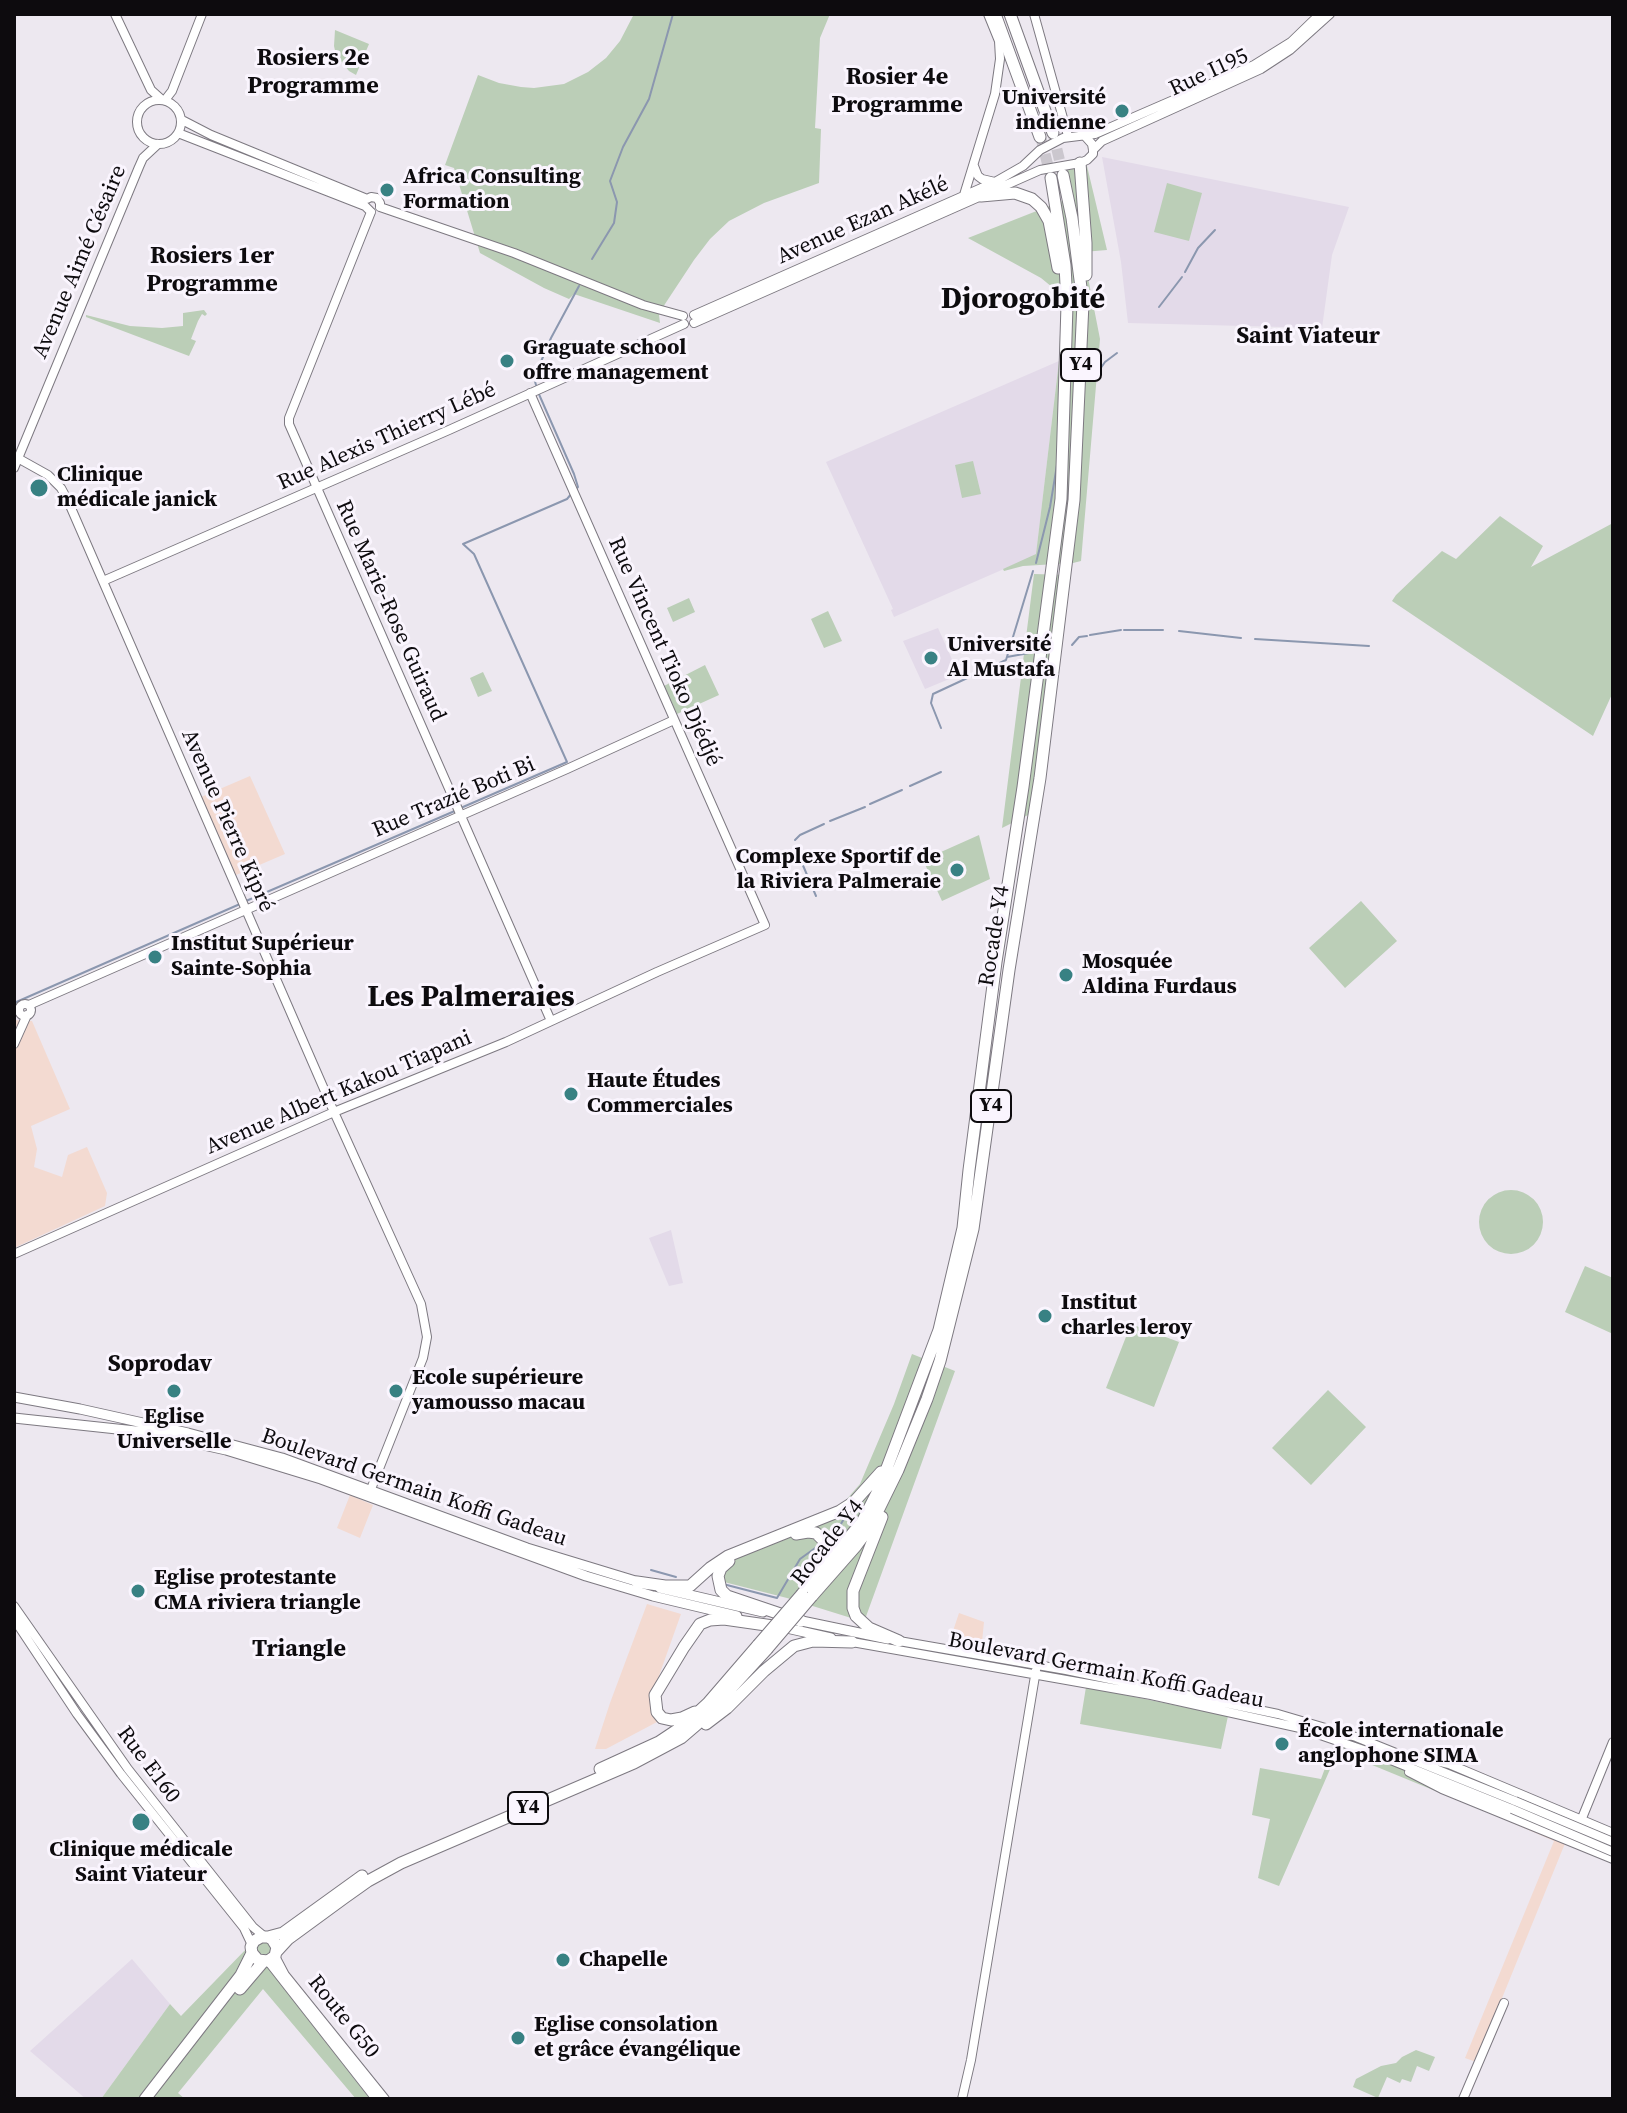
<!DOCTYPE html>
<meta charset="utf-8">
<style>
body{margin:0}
#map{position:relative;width:1627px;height:2113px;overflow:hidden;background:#ede8f0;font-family:"Source Serif 4",serif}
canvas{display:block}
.frame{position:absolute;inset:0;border:16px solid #0d0b0e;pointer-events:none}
</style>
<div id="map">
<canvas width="1627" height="2113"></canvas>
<div class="frame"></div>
</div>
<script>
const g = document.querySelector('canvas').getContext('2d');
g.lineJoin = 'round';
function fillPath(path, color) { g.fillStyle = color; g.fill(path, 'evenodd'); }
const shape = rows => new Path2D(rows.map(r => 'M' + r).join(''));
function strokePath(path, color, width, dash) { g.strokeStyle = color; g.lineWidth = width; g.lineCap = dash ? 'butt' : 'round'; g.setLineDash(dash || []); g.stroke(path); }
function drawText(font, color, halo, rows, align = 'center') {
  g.font = font + ' "Source Serif 4",serif'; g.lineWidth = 6; g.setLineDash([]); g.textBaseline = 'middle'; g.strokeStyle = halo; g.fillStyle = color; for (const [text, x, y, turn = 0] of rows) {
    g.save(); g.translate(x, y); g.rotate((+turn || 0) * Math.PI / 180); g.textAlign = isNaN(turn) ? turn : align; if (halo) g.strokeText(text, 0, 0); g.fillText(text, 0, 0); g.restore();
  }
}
fillPath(shape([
 [250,776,285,854,236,875,201,797],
 [14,1020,32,1021,70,1109,31,1126,37,1149,34,1167,62,1177,68,1155,87,1147,107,1193,105,1206,14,1248],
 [350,1495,373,1505,360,1538,337,1528],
 [647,1604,681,1614,650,1701,657,1722,606,1749,595,1749,610,1703],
 [959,1613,984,1622,981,1652,948,1646],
 [1497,1806,1568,1836,1476,2062,1465,2058,1554,1841,1494,1815]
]), '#f3dad1');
fillPath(shape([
 [1102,157,1349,207,1332,255,1322,328,1128,323,1121,262],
 [1059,361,1036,555,894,617,891,610,893,609,826,462],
 [938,628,959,675,925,689,903,641],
 [671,1230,683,1283,669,1286,649,1238],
 [132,1959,170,2004,101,2099,86,2099,30,2051]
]), '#e3dae9');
fillPath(shape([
 [634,14,830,14,820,38,815,128,821,129,819,183,764,203,729,221,710,239,694,260,665,304,659,315,660,323,574,294,569,299,544,288,480,253,454,168,445,165,478,75,499,83,521,87,534,88,564,84,588,72,606,58,620,41],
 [335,30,369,44,356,75,349,71,336,55,334,46],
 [1087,166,1107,250,1083,252,1100,339,1081,561,1073,563,1023,566,1004,571,1003,569,1036,554,1059,361,1061,306,1052,287,1041,278,968,238,1062,201,1064,171],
 [1167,183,1202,193,1189,241,1154,232],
 [204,310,207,314,205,316,202,314,198,321,191,339,196,341,189,356,86,317,86,315,130,326,162,328,183,326,183,313],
 [973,461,981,494,962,498,955,465],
 [1500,516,1543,546,1531,567,1613,523,1613,692,1593,736,1392,601,1396,595,1442,551,1456,559],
 [1034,574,1070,575,1038,810,1002,828],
 [689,598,695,612,673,622,667,608],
 [828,611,842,641,824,648,811,619],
 [705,665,719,695,677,714,664,686],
 [483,672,492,691,478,697,470,678],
 [979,835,990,879,942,901,923,860],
 [1361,901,1397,941,1345,988,1309,948],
 '1479 1222a32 32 0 1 1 64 0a32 32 0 1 1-64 0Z',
 [1585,1266,1613,1278,1613,1334,1565,1312],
 [1131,1324,1179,1342,1154,1407,1106,1388],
 [912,1354,955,1371,864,1622,787,1598,724,1582,722,1580,732,1557,832,1517,846,1500,860,1484,894,1404],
 [1328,1390,1366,1427,1311,1485,1272,1448],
 [1086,1687,1228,1716,1221,1749,1080,1724],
 [1335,1741,1497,1806,1494,1815,1338,1751,1279,1886,1258,1878,1270,1819,1252,1815,1260,1768,1321,1779],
 [268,1941,274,1949,263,1961,370,2099,356,2099,263,1989,178,2093,185,2099,101,2099,170,2004,181,2016,250,1945],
 [1416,2050,1435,2057,1429,2071,1417,2066,1411,2082,1402,2079,1400,2083,1387,2077,1378,2098,1353,2087,1356,2079,1381,2066,1396,2063,1402,2057]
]), '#bbceb7');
strokePath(shape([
 [592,259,614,223,617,202,610,181,623,147,649,99,673,14],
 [1185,272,1198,248,1215,230],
 [1159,307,1182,277],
 [1098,372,1105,362,1117,353],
 [536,385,534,378,551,338,579,286],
 [538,392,574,474,578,487,577,488],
 [1036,563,1050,507,1057,465],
 [1124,630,1163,630],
 [1179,631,1241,638],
 [1090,635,1121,630],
 [1255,639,1369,646],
 [1072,645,1079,637,1087,636],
 [1007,657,1029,653],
 [941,728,931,703,933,694,1006,660,1033,571],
 [910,786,941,772],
 [870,804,902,790],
 [463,807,567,762,474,554,463,544,567,499,572,493],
 [830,821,865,807],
 [795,840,800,835,824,824],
 [796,849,816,896],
 [246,901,457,810],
 [14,1003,240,904],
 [831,1540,847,1514],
 [651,1570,676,1577],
 [723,1584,777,1598,800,1559,818,1546]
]), '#8b97af', 2);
strokePath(shape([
 [1053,133,1063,175],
 [1041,138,1051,178]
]), '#cbc7ce', 11, [11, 5.5]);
const secondary = shape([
 [115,14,151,90,161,99],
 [1034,14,1068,136],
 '137 122a22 22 0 1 1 44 0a22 22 0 1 1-44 0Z',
 [165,100,172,91,202,14],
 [182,120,211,135,367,199,371,197,377,198,380,203,380,207],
 [178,133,365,206,371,212],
 [1093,150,1102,141,1261,69,1290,50,1330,14],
 [974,166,978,176,982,179,995,182],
 [964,195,995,94,1000,59,999,41,988,14],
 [380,207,514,253,643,305,683,316],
 [371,212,289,418,289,424,551,1021],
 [694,315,995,182,1023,166,1040,150,1063,138,1095,134,1254,65,1291,42,1320,14],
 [694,323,1040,170,1080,163,1087,160,1093,154,1093,150,1092,144,1084,135],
 [14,456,48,475,61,488,68,501,334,1112,421,1304,427,1337,423,1358,371,1489],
 [14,468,139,167,143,158,158,144],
 [103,581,449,430,684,324],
 '19 1010a6 6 0 1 1 12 0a6 6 0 1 1-12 0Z',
 [29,1005,567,769,674,720],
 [14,1044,27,1015],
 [14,1254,334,1112,506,1042,657,972,765,925,530,393],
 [14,1606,128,1769,253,1927,265,1937],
 [14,1619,77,1714,121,1774,232,1913,244,1928,252,1945],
 [899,1641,1066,1670,1278,1714,1356,1737,1515,1801],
 [852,1642,1151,1695,1300,1728,1381,1756,1512,1809],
 [1412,1755,1449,1764,1613,1833],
 [1409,1772,1442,1789,1613,1859],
 [1580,1823,1613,1742],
 [275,1956,285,1975,385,2099],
 [268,1961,376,2099],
 [962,2099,971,2060,1036,1670],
 [1463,2099,1504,2003]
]);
const primary = shape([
 [14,1397,80,1409,188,1433,282,1458,527,1548,642,1583],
 [14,1418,145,1432,226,1450,321,1479,586,1576,653,1596,737,1616],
 [660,1588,763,1612],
 [797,1620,888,1639],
 [782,1627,831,1638]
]);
const highway = shape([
 [995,14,1040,137],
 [1010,14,1053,133],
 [1080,163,1086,243,1086,275],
 [981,196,1015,193,1032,199,1041,207,1049,221,1058,268],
 [882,1517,853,1591,853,1608,856,1616,869,1628,899,1641],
 [796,1534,808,1532,816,1533,825,1542,826,1550,821,1567],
 [729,1561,721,1568,718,1576,721,1590,727,1596,801,1621],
 [637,1582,665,1586,690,1586,710,1568,728,1556,840,1511,854,1502,881,1472],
 [802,1594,862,1522,879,1489,939,1330,963,1228,969,1170,996,962,1023,787,1061,499,1067,305,1065,265,1051,178],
 [812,1596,856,1546,870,1527,898,1470,927,1399,940,1361,973,1229,1009,970,1040,778,1074,500,1083,303,1072,218,1063,175],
 [695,1712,682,1718,671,1720,662,1718,657,1712,655,1695,684,1647,700,1624,710,1620,724,1619,780,1627],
 [706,1724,727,1708,764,1671,794,1646,813,1641,852,1642],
 [600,1769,659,1742,683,1726,708,1703,758,1645],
 [268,1937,283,1933,362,1876],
 [277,1951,288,1939,344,1898,368,1881,401,1863,634,1763,681,1738,702,1720,767,1649],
 [240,1989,263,1962],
 [145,2099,241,1975,252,1953,251,1947,254,1941,261,1937,268,1937,272,1939,277,1947,275,1956,268,1961,258,1960,252,1953]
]);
strokePath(secondary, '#7d7981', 10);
strokePath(primary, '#7d7981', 11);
strokePath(highway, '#7d7981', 13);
strokePath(secondary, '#fff', 8);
strokePath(primary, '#fff', 9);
strokePath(highway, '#fff', 11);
const secondaryBridge = shape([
 [1515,1801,1613,1842],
 [1512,1809,1613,1852]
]);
const highwayBridge = shape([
 [758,1645,802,1594],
 [767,1649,812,1596]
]);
strokePath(secondaryBridge, '#7d7981', 10, []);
strokePath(highwayBridge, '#7d7981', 13, []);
strokePath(secondaryBridge, '#fff', 8);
strokePath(highwayBridge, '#fff', 11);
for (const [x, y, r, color] of [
 [1122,111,8,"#388183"],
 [387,190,8,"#388183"],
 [507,361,8,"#388183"],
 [39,488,10,"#388183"],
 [931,658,8,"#388183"],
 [957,870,8,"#388183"],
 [155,957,8,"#388183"],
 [1066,975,8,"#388183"],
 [571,1094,8,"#388183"],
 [1045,1316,8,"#388183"],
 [174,1391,8,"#388183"],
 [396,1391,8,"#388183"],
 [138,1591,8,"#388183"],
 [1282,1744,8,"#388183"],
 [141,1822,10,"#388183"],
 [563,1960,8,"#388183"],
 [518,2038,8,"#388183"]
]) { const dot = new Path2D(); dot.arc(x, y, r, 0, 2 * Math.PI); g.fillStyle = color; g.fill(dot); strokePath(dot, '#faf5fe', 3); }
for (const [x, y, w] of [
 [1081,365,40],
 [991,1106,40],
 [528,1808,40]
]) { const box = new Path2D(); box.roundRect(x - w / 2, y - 16, w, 32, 6); g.fillStyle = '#faf5fe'; g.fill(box); strokePath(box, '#0d0b0e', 2); }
drawText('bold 20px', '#0d0b0e', null, [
 ["Y4",1081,365],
 ["Y4",991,1106],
 ["Y4",528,1808]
]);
drawText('22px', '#0d0b0e', '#faf5fe', [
 ["Rue I195",1209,73,-25],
 ["Avenue Ezan Akélé",863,221,-24],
 ["Avenue Aimé Césaire",80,262,-67],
 ["Rue Alexis Thierry Lébé",387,437,-24],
 ["Rue Marie-Rose Guiraud",390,611,66],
 ["Rue Vincent Tioko Djédjé",664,652,66],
 ["Rue Trazié Boti Bi",454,798,-23],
 ["Avenue Pierre Kipré",227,821,66],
 ["Rocade Y4",995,936,-81],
 ["Avenue Albert Kakou Tiapani",339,1093,-23],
 ["Boulevard Germain Koffi Gadeau",414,1488,19],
 ["Rocade Y4",828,1543,-52],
 ["Boulevard Germain Koffi Gadeau",1106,1671,11],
 ["Rue E160",148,1765,53],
 ["Route G50",343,2017,51]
]);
drawText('bold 22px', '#0d0b0e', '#faf5fe', [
 ["Université",1106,98,"right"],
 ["indienne",1106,123,"right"],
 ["Africa Consulting",403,177],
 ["Formation",403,202],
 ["Graguate school",523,348],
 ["offre management",523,373],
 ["Clinique",57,475],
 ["médicale janick",57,500],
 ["Université",947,645],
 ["Al Mustafa",947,670],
 ["Complexe Sportif de",941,857,"right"],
 ["la Riviera Palmeraie",941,882,"right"],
 ["Institut Supérieur",171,944],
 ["Sainte-Sophia",171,969],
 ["Mosquée",1082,962],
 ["Aldina Furdaus",1082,987],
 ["Haute Études",587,1081],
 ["Commerciales",587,1106],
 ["Institut",1061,1303],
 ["charles leroy",1061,1328],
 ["Ecole supérieure",412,1378],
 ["yamousso macau",412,1403],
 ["Eglise",174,1417,"center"],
 ["Universelle",174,1442,"center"],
 ["Eglise protestante",154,1578],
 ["CMA riviera triangle",154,1603],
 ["École internationale",1298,1731],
 ["anglophone SIMA",1298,1756],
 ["Clinique médicale",141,1850,"center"],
 ["Saint Viateur",141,1875,"center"],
 ["Chapelle",579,1960],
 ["Eglise consolation",534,2025],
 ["et grâce évangélique",534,2050]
], 'left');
drawText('bold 24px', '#0d0b0e', '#faf5fe', [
 ["Rosiers 2e",313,59],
 ["Programme",313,87],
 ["Rosier 4e",897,78],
 ["Programme",897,106],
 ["Rosiers 1er",212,257],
 ["Programme",212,285],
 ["Saint Viateur",1308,337],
 ["Soprodav",160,1365],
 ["Triangle",299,1650]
]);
drawText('bold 30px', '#0d0b0e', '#faf5fe', [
 ["Djorogobité",1023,300],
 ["Les Palmeraies",471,998]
]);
</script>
